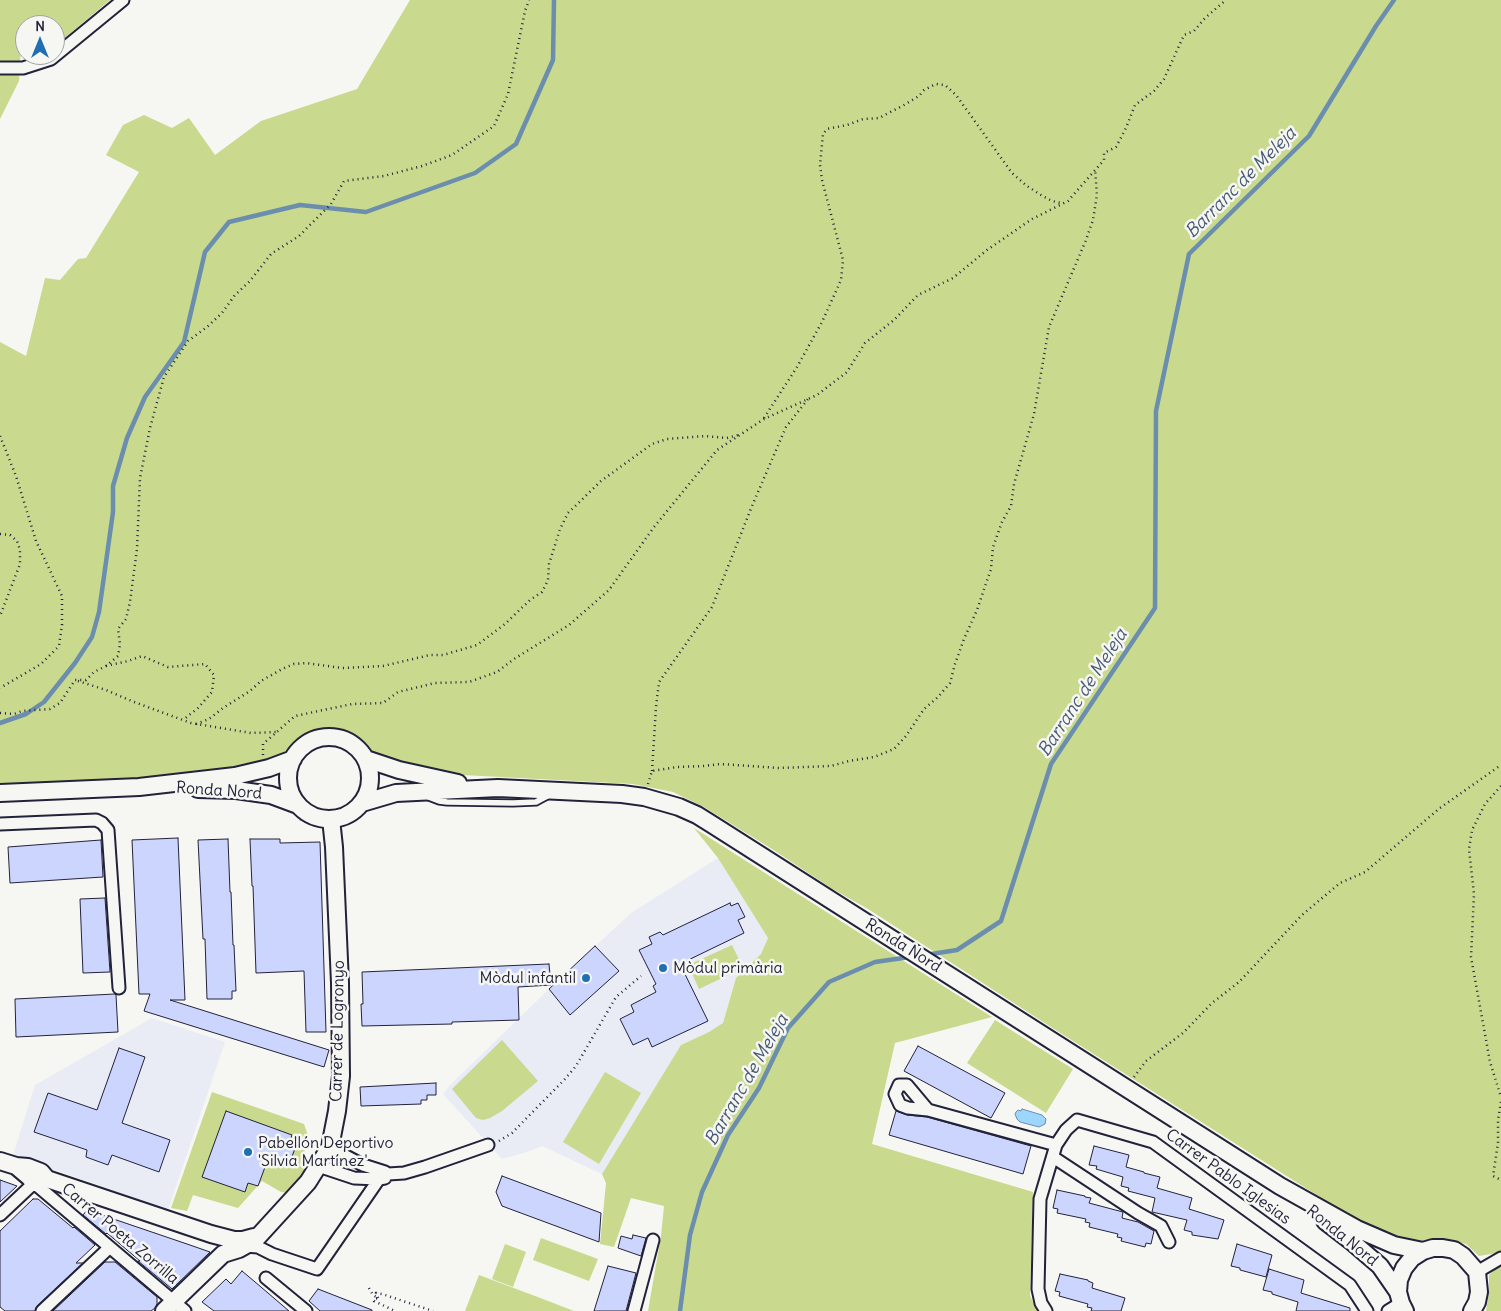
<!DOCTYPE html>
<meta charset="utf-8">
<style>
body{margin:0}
#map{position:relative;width:1501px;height:1311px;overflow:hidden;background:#f6f6f2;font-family:Delius,sans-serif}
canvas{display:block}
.north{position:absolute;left:15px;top:15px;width:50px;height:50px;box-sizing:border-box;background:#f6f6f2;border:1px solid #a1a1a9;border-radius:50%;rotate:0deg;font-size:14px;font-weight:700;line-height:20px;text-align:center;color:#22223b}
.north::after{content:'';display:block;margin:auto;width:18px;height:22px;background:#1f6fb2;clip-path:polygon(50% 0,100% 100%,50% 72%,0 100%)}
</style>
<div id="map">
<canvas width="1501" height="1311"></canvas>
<div class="north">N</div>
</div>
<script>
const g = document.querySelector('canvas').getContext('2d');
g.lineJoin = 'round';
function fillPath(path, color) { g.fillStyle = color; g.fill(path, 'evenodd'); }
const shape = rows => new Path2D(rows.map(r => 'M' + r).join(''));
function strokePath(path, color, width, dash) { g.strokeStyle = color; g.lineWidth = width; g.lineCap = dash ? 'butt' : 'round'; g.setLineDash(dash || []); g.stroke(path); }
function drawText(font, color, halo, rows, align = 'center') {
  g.font = font + ' Delius,sans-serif'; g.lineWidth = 5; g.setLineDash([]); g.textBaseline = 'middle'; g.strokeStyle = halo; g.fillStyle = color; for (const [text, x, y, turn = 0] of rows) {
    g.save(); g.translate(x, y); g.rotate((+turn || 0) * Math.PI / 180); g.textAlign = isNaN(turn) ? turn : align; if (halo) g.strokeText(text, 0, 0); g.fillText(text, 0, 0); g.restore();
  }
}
fillPath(shape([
 [718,858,768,938,761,954,736,978,723,1023,709,1032,681,1045,602,1174,542,1146,527,1152,502,1159,443,1094,450,1085,549,989,631,913],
 [152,1018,225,1042,168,1210,13,1155,35,1085]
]), '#e9ecf5');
fillPath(shape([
 [0,0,110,0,61,41,55,41,55,25,25,25,25,43,21,44,19,81,0,119],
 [410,0,1501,0,1501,1251,1497,1253,1479,1256,1466,1244,1441,1239,1416,1241,1395,1238,1372,1230,1051,1027,868,909,831,888,772,849,704,807,673,792,633,784,443,774,385,761,375,754,365,743,349,732,329,729,311,733,292,745,278,757,258,764,211,773,146,779,0,786,0,342,26,356,45,278,60,280,78,259,86,258,139,172,106,155,123,125,144,115,172,128,189,118,215,155,261,121,357,89],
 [694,828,992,1017,895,1043,872,1144,1033,1192,1030,1296,1038,1311,648,1311,661,1236,664,1206,631,1198,614,1247,600,1244,606,1183,602,1174,681,1045,709,1032,723,1023,736,978,761,954,768,938,718,858],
 [732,945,743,968,699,989,688,965],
 [995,1020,1073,1069,1046,1113,967,1063],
 [502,1040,538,1081,502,1111,490,1118,483,1120,476,1118,452,1089],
 [605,1072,641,1093,599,1164,563,1142],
 [212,1092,304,1124,309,1138,300,1165,305,1170,290,1193,281,1192,262,1181,238,1208,193,1195,187,1211,171,1208],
 [541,1238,598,1259,589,1281,533,1260],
 [505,1244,526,1252,513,1287,492,1279],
 [1501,1263,1501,1311,1486,1311,1489,1293,1489,1275],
 [479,1275,543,1299,574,1311,465,1311]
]), '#c9d98d');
const water = shape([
 [1022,1109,1042,1115,1046,1119,1045,1124,1039,1127,1020,1122,1017,1119,1015,1114,1016,1112,1018,1110,1021,1111,1022,1109]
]);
fillPath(water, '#9cd6fc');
strokePath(water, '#6b8eaf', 1);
strokePath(shape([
 [0,723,26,714,44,702,75,663,92,637,99,612,113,512,113,486,127,438,145,397,184,342,205,252,229,222,300,205,366,212,475,173,516,144,553,60,554,0],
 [925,955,957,950,1001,921,1051,764,1155,608,1156,411,1189,254,1309,136,1376,26,1394,0],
 [680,1311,690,1235,702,1192,728,1135,759,1088,788,1028,829,982,875,962,910,957]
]), '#6b8eaf', 4.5);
const building = shape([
 [178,838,185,1000,170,1000,329,1050,324,1067,144,1011,150,994,139,994,132,840,178,838],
 [228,839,230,892,231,892,233,945,234,945,236,991,232,991,232,999,207,999,205,939,203,939,198,840,228,839],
 [250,839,280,839,280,843,320,842,326,1032,306,1032,304,971,256,973,253,886,252,886,250,839],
 [101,840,103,877,10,883,8,847,101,840],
 [105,898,110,972,83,973,80,899,105,898],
 [730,903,731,906,738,903,745,917,738,920,744,933,680,964,708,1021,652,1047,648,1038,633,1045,620,1019,634,1012,631,1005,656,992,653,986,656,984,639,950,652,944,649,937,660,932,663,935,730,903],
 [595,946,619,971,570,1015,549,989,595,946],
 [549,964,551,985,518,987,519,1020,452,1022,452,1024,362,1026,361,1004,363,1004,362,972,549,964],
 [115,994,116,995,118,1032,16,1037,15,999,115,994],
 [918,1046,1005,1093,991,1118,904,1071,918,1046],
 [119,1048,145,1057,122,1123,170,1140,159,1172,112,1155,108,1165,86,1157,87,1150,34,1132,48,1093,97,1110,119,1048],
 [436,1083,436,1095,427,1095,427,1100,421,1100,421,1104,361,1106,360,1087,436,1083],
 [226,1111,292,1135,289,1143,296,1146,288,1167,268,1159,258,1186,248,1183,245,1192,202,1177,226,1111],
 [896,1111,907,1115,927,1117,1031,1146,1023,1174,889,1135,896,1111],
 [1094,1146,1129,1155,1126,1167,1144,1172,1144,1173,1160,1177,1157,1188,1192,1198,1189,1209,1224,1220,1218,1239,1192,1235,1192,1232,1184,1230,1187,1220,1152,1212,1155,1198,1128,1191,1129,1188,1121,1186,1123,1177,1096,1169,1097,1166,1089,1165,1094,1146],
 [502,1176,601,1213,599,1242,502,1206,496,1192,502,1176],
 [0,1180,17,1186,0,1202,0,1180],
 [1057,1190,1085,1196,1085,1197,1091,1198,1089,1203,1123,1212,1122,1218,1138,1222,1154,1231,1151,1244,1146,1243,1145,1247,1121,1241,1122,1238,1117,1237,1118,1234,1089,1227,1090,1223,1085,1222,1086,1219,1057,1213,1058,1209,1053,1208,1057,1190],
 [33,1199,38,1199,73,1228,74,1227,95,1245,76,1263,83,1263,37,1306,35,1311,5,1311,0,1307,0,1231,33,1199],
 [87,1210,187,1244,210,1252,172,1289,138,1261,140,1261,107,1233,106,1234,83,1215,87,1210],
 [633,1235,646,1238,641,1256,618,1248,621,1236,632,1239,633,1235],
 [1237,1244,1272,1255,1266,1277,1240,1270,1240,1268,1231,1266,1237,1244],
 [105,1262,115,1262,157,1297,157,1304,155,1308,151,1311,53,1311,105,1262],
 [608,1266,636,1273,626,1311,594,1311,608,1266],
 [1269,1269,1304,1280,1301,1293,1350,1308,1350,1311,1296,1311,1298,1302,1272,1294,1272,1292,1263,1290,1269,1269],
 [242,1271,261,1287,289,1311,214,1311,202,1302,226,1279,231,1284,242,1271],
 [1060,1274,1088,1280,1088,1281,1093,1283,1092,1288,1125,1298,1121,1311,1091,1311,1092,1308,1087,1307,1088,1304,1059,1296,1060,1292,1055,1291,1060,1274],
 [318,1289,372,1310,372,1311,320,1311,309,1301,318,1289]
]);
fillPath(building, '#ccd5fd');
strokePath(building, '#22223b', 1);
const lane = shape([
 [426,796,439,801,447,802,513,803,536,802,549,795]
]);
const street = shape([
 [0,68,23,68,51,59,123,0],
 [0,824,96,820,102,823,108,830,119,988],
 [928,1110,908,1108,900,1105,895,1094,899,1085,907,1085,928,1110,1056,1145],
 [325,1156,336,1153,342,1154,363,1165,385,1172,388,1174,404,1173,425,1167,488,1145],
 [1053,1157,1138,1213,1161,1226,1169,1242],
 [318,1166,354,1178,379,1179,385,1178],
 [0,1215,34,1183,185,1311],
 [245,1246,258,1247,272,1254,317,1269,379,1179],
 [1477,1272,1501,1258],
 [266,1278,306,1311],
 [42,1311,109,1248],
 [634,1311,653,1240],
 [1046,1311,1041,1303,1038,1289,1040,1199,1056,1145,1066,1130,1077,1120,1153,1142,1350,1285,1367,1311],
 [1388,1311,1401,1303]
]);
const secondary = shape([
 '288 778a41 41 0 1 1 82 0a41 41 0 1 1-82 0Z',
 [366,759,399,770,458,783],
 [198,789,236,790,271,795,298,805],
 [0,793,139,787,235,776,269,768,293,759],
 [362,803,396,793,498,788,622,794,644,797,679,807,697,815,713,825,1280,1186,1357,1229,1394,1245,1423,1251],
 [0,1161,16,1166,29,1177,34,1183,47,1179],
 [16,1166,28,1167,41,1172,47,1179,211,1234,234,1240,243,1240,254,1237],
 [1325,1221,1351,1241,1380,1266,1398,1292],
 [164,1311,223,1254,239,1249,255,1240,308,1182,330,1147,337,1111,341,1076,340,983,334,847,331,819],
 [1405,1311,1401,1303,1398,1292,1399,1280,1404,1268,1412,1258,1423,1251,1433,1248,1443,1248,1454,1250,1463,1256,1477,1272,1479,1292,1477,1302,1472,1311]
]);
strokePath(lane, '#22223b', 9);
strokePath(street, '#22223b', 15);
strokePath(secondary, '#22223b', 20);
strokePath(shape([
 [764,418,797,367,822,322,841,280,843,260,822,180,820,165,823,134,827,129,847,125,863,119,879,118,904,105,919,96,924,90,936,84,945,85,956,95,1012,173,1027,186,1041,195,1052,201,1061,203],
 [0,436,16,476,36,541,62,596,62,625,59,646,41,664,0,688],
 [0,534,10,535,17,541,20,550,20,564,0,616],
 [106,666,128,661,142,656,168,667,205,664,214,675,212,692,198,708,183,720],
 [78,681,106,690,134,702,191,723,251,733,277,732],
 [0,713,14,714,22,711,50,709,60,703,75,680,86,680,94,672,106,666,118,656,120,644,118,629,126,619,130,602,137,549,140,478,150,428,164,377,188,341,207,327,222,313,235,295,250,281,271,254,299,236,331,204,344,181,384,176,422,166,452,155,494,126,508,94,525,11,529,0],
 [196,724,209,719,223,708,250,691,261,681,282,669,294,664,306,663,342,668,383,666,430,655,443,655,477,645,505,624,530,600,542,592,548,580,549,564,560,529,568,513,601,481,652,444,667,439,705,436,727,438,738,435],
 [263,755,263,744,295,716,352,704,383,703,398,692,435,683,469,682,497,672,514,659,569,625,609,590,654,527,717,450,764,419,817,395,847,372,865,343,894,320,918,295,953,278,987,250,1032,219,1068,201,1104,160,1104,153,1116,147,1126,128,1135,105,1154,91,1164,79,1184,35,1194,31,1205,18,1226,0],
 [652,771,656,707,659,682,712,607,752,506,786,427,808,399],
 [648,784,652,771,677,767,703,766,721,764,779,768,831,766,849,761,874,757,894,749,906,736,924,709,938,697,950,683,955,664,964,639,977,610,991,569,993,547,1002,522,1011,506,1014,484,1034,414,1049,327,1086,240,1093,220,1097,195,1095,169],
 [1501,786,1485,804,1472,830,1469,849,1474,894,1471,957,1490,1062,1501,1097],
 [300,819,314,825,317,828],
 [1134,1077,1146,1061,1183,1033,1212,1003,1239,982,1302,915,1340,883,1365,872,1440,808,1501,765],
 [1501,1102,1498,1120,1498,1143,1493,1176,1501,1180],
 [499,1141,512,1133,565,1079,576,1066,616,997,641,976],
 [369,1288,373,1295,378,1298,374,1299,374,1301,395,1311],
 [378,1298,376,1293,382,1294,433,1311]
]), '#22223b', 2.5, [1, 4]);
strokePath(lane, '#f6f6f2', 5.5);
strokePath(street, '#f6f6f2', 11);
strokePath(secondary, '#f6f6f2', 16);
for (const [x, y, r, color] of [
 [663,968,5,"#1f6fb2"],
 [586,978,5,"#1f6fb2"],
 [248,1152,5,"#1f6fb2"]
]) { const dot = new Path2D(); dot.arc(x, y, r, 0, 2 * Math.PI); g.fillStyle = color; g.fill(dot); strokePath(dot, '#f6f6f2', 2); }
drawText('16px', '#22223b', '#f6f6f2', [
 ["Ronda Nord",219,791,4],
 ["Ronda Nord",903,946,32],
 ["Carrer de Logronyo",338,1031,-89],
 ["Carrer Pablo Iglesias",1228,1177,36],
 ["Carrer Poeta Zorrilla",120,1234,40],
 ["Ronda Nord",1342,1236,39]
]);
drawText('16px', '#22223b', '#f6f6f2', [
 ["Mòdul primària",673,968],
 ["Mòdul infantil",576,978,"right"],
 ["Pabellón Deportivo",258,1143],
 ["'Silvia Martínez'",258,1161]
], 'left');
drawText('italic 18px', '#475875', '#f6f6f2', [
 ["Barranc de Meleja",1241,183,-45],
 ["Barranc de Meleja",1083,693,-57],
 ["Barranc de Meleja",747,1080,-60]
]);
</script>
